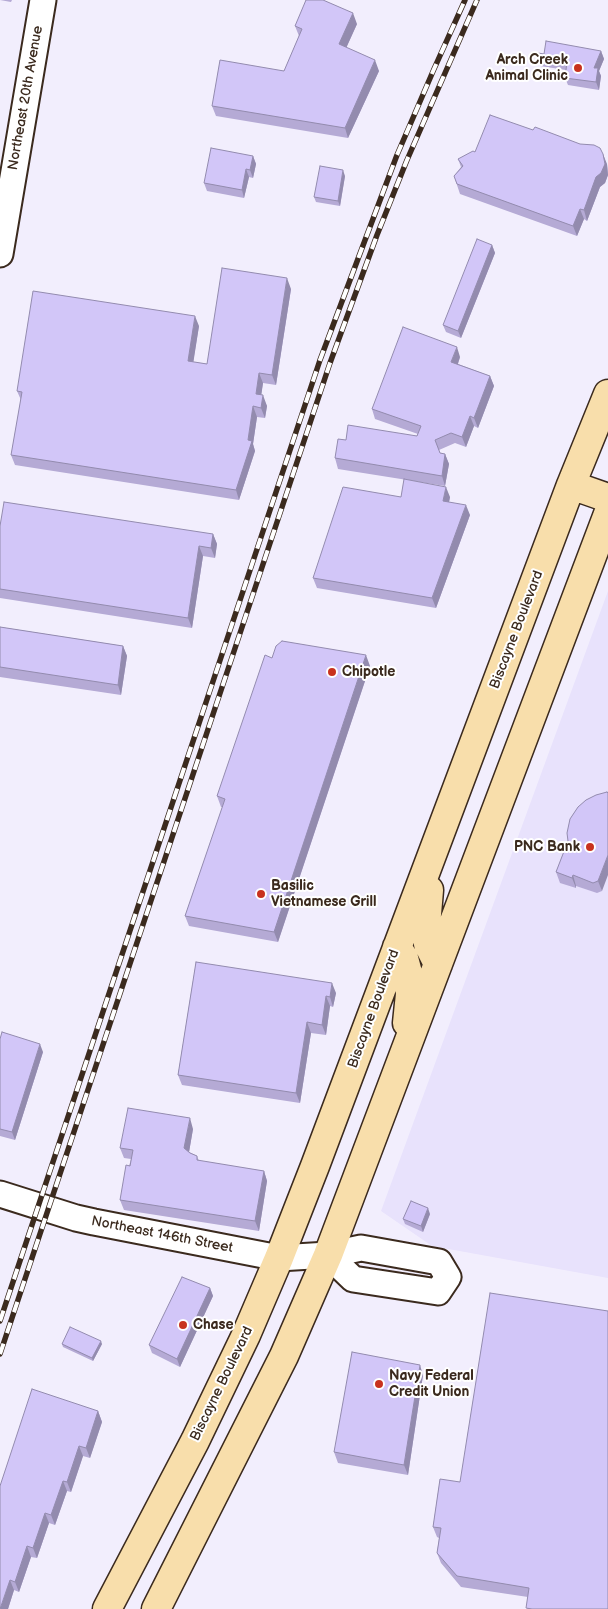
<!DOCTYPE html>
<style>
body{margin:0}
canvas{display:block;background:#f2eefd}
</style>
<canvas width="608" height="1609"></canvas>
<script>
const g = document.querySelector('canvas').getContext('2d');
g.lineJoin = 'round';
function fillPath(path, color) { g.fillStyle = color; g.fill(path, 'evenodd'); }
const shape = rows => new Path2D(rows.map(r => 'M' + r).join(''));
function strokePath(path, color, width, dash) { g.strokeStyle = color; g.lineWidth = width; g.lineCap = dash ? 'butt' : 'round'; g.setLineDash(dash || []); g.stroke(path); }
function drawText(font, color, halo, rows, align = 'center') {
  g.font = font + ' "Balsamiq Sans",sans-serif'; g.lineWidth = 4; g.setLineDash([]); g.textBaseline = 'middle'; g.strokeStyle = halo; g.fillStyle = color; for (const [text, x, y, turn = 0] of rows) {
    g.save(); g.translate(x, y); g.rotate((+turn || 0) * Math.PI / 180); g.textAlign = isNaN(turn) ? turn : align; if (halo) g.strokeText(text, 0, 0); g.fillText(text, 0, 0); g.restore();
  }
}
fillPath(shape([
 [608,591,608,1278,432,1246,381,1211]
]), '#e8e2fc');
const minor = shape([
 [0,254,43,0],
 [0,1194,76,1218,94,1222,279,1258,328,1255,361,1248,439,1262,448,1277,438,1292,353,1279,328,1255]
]);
const major = shape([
 [571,485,608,498],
 [429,890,426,926,428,944,438,964],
 [397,947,404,958,408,973,410,994,407,1023],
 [107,1609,195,1441,246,1335,279,1258,315,1166,571,485,608,394],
 [156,1609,284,1356,328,1255,608,514]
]);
strokePath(minor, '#3b2a1e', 29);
strokePath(major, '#3b2a1e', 31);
strokePath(minor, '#fff', 25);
strokePath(major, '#f8deab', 28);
const rail = shape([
 [0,1321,320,360,397,155,434,69,465,0],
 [0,1354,330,363,377,235,407,160,477,0]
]);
strokePath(rail, '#3b2a1e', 5.5);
strokePath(rail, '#fff', 4, [11]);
fillPath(shape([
 [0,0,12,0,11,2],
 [357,24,346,48,379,71,348,138,216,116,212,106,284,71,299,36,295,26],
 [601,51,604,59,599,71,601,76,599,90,568,85,565,78,566,70,540,66,537,58,544,54],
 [533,130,607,164,608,175,605,183,600,187,587,221,584,219,577,236,460,194,454,176,461,167,458,159],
 [253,156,256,164,253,178,249,177,244,198,207,191,204,183],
 [345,176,340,206,316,202,314,197],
 [492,245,495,253,461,338,446,332,443,325],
 [291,289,276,385,263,383,261,395,267,406,265,418,257,417,253,444,255,451,239,500,15,465,11,455,21,400,17,391,199,326,193,362,207,364],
 [460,357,458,364,490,376,494,386,478,428,474,426,466,447,455,443,439,450,440,453,445,454,449,464,445,486,338,469,335,458,346,440,417,436,418,434,375,419,372,409],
 [401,497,450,497,449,502,470,515,436,608,317,588,313,578],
 [0,526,213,534,217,544,215,558,203,556,192,628,0,598],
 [0,627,123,646,127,656,121,695,0,677],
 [272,658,370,666,278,942,189,926,185,916,223,807,221,807,217,796],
 [586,800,602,891,597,893,576,886,576,888,560,883,556,872],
 [196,962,336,993,333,1007,330,1006,326,1035,311,1033,300,1103,182,1085,178,1075],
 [0,1039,43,1052,15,1140,0,1136],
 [193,1129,189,1152,197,1156,199,1161,264,1171,267,1181,259,1231,124,1210,120,1200,131,1159,124,1158,120,1148],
 [430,1214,423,1232,405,1224,403,1219],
 [210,1288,213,1296,180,1367,152,1353,149,1345],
 [62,1344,102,1344,93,1361,63,1347],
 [423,1375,408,1475,338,1463,334,1452],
 [98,1411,102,1422,90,1458,83,1456,71,1492,67,1491,55,1525,49,1523,37,1558,31,1557,19,1592,14,1590,8,1609,0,1486],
 [440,1479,608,1609,527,1609,528,1597,461,1587,441,1563,437,1553,439,1538,437,1537,433,1527]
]), '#b5aad5');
fillPath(shape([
 [353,13,357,24,343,55,339,44],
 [601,51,604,59,599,71,601,76,599,90,596,82,594,68],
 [375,60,379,71,348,138,345,128],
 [603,154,607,164,608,175,605,183,600,187,587,221,584,210],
 [253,156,256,164,253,178,250,170],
 [246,169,249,177,244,198,242,190],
 [343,170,345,176,340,206,338,201],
 [580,209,584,219,577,236,573,226],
 [492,245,495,253,461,338,458,331],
 [287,278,291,289,276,385,272,375],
 [195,316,199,326,192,371,188,361],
 [457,347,460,357,455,372,451,362],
 [259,373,263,383,260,404,256,394],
 [490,376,494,386,478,428,474,418],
 [263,395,267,406,265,418,261,408],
 [253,406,257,417,253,444,255,451,239,500,236,490,248,440],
 [470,416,474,426,466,447,462,437],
 [445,454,449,464,445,486,442,476],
 [446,487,450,497,447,512,443,501],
 [466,505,470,515,436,608,432,598],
 [213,534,217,544,215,558,211,548],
 [199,546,203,556,192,628,188,618],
 [123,646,127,656,121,695,118,685],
 [366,655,370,666,278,942,274,932],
 [608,855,608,875,602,891,598,881],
 [573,875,576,886,576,888,572,878],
 [332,983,336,993,333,1007,330,997],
 [326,996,330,1006,326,1035,322,1025],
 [307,1022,311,1033,300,1103,296,1093],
 [40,1044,43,1052,15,1140,12,1132],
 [190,1118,193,1129,188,1158,184,1148],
 [264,1171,267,1181,259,1231,255,1221],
 [428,1208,430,1214,423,1232,421,1226],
 [210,1288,213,1296,180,1367,177,1359],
 [101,1341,102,1344,93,1361,92,1358],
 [420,1365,423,1375,408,1475,404,1465],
 [98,1411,102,1422,90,1458,86,1448],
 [79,1446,83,1456,71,1492,67,1482],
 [63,1481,67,1491,55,1525,51,1515],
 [45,1513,49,1523,37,1558,33,1548],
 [27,1546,31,1557,19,1592,15,1582],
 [10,1580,14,1590,8,1609,0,1609]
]), '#938bae');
const building = shape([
 [306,0,323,0,353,13,339,44,375,60,345,128,212,106,220,60,284,71,302,29,295,26,306,0],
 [546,41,601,51,594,68,598,68,596,82,565,78,567,62,537,58,538,53,544,54,546,41],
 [490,115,533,130,535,127,580,144,594,145,600,148,603,154,605,164,601,173,596,177,584,210,580,209,573,226,457,184,454,176,463,166,458,159,473,151,475,152,490,115],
 [211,148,253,156,250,170,246,169,242,190,204,183,211,148],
 [320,166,343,170,338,201,314,197,320,166],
 [477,239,492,245,458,331,443,325,477,239],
 [222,268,287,278,272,375,259,373,256,394,263,395,261,408,253,406,248,440,252,441,236,490,11,455,22,392,17,391,33,291,195,316,188,361,207,364,222,268],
 [403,327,457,347,451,362,490,376,474,418,470,416,462,437,451,433,435,440,440,453,445,454,442,476,335,458,338,439,346,440,348,425,417,436,421,426,372,409,403,327],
 [404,479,446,487,443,501,466,505,432,598,313,578,343,487,401,497,404,479],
 [4,502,213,534,211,548,199,546,188,618,0,589,0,526,4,502],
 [0,627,123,646,118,685,0,667,0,627],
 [282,641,366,655,274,932,185,916,225,799,217,796,265,655,272,658,276,646,282,641],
 [607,792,608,793,608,855,598,881,593,883,573,875,572,878,556,872,568,841,567,833,570,819,578,807,586,800,596,795,607,792],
 [196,962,332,983,330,997,326,996,322,1025,307,1022,296,1093,178,1075,196,962],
 [2,1032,40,1044,12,1132,0,1129,0,1039,2,1032],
 [128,1108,190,1118,184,1148,190,1153,197,1156,197,1160,264,1171,255,1221,120,1200,126,1165,130,1166,133,1150,120,1148,128,1108],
 [411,1201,428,1208,421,1226,403,1219,411,1201],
 [182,1277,210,1288,177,1359,149,1345,182,1277],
 [490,1293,608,1311,608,1609,532,1609,526,1608,529,1588,457,1576,437,1553,441,1528,433,1527,440,1479,460,1482,490,1293],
 [70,1327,101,1341,92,1358,62,1344,70,1327],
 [352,1352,420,1365,404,1465,334,1452,352,1352],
 [32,1389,98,1411,86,1448,79,1446,67,1482,63,1481,51,1515,45,1513,33,1548,27,1546,15,1582,10,1580,0,1609,0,1486,32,1389]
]);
fillPath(building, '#d2c6f8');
strokePath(building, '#938bae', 1);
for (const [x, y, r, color] of [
 [578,68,5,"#c8321e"],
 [332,672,5,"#c8321e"],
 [590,847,5,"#c8321e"],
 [261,894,5,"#c8321e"],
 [183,1325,5,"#c8321e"],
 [379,1384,5,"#c8321e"]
]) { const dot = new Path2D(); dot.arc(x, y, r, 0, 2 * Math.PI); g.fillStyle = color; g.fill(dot); strokePath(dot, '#fff', 2); }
drawText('bold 14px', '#3b2a1e', '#fff', [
 ["Arch Creek",568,60,"right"],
 ["Animal Clinic",568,76,"right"],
 ["Chipotle",342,672],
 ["PNC Bank",580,847,"right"],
 ["Basilic",271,886],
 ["Vietnamese Grill",271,902],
 ["Chase",193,1325],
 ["Navy Federal",389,1376],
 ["Credit Union",389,1392]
], 'left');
drawText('14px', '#3b2a1e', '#fff', [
 ["Northeast 20th Avenue",26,98,-80],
 ["Biscayne Boulevard",517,630,-69],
 ["Biscayne Boulevard",374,1009,-70],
 ["Northeast 146th Street",162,1235,11],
 ["Biscayne Boulevard",222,1384,-64]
]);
</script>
